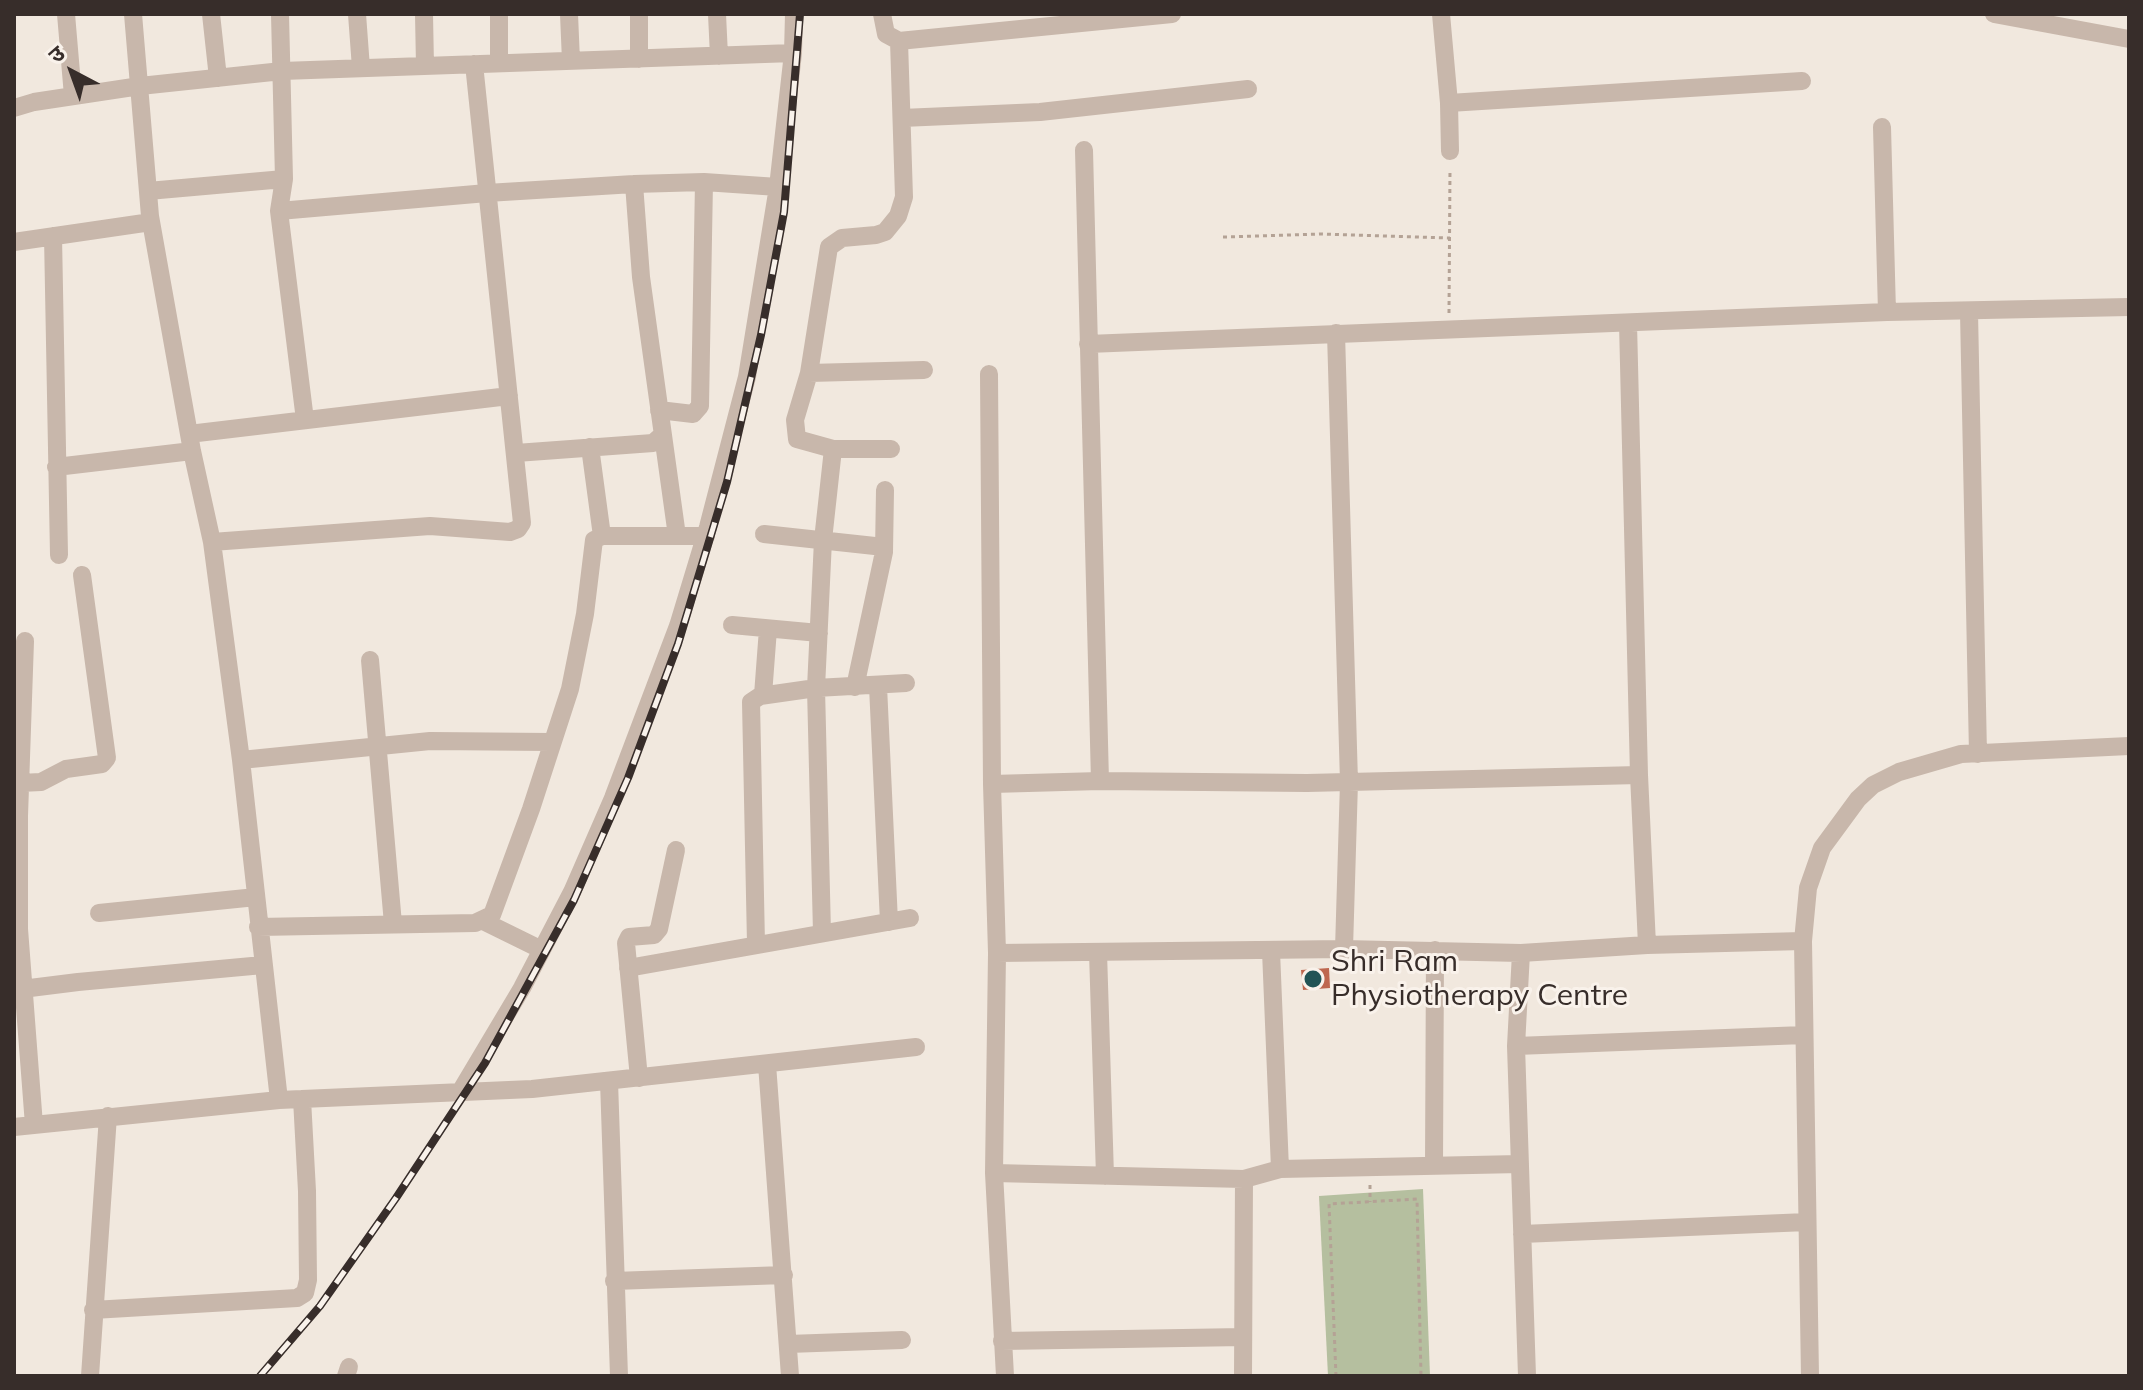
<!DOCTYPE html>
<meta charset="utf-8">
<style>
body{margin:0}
#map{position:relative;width:2143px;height:1390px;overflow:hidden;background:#f1e8de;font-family:Mulish,"Noto Sans Devanagari",sans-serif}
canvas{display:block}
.frame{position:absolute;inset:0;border:16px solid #372d2a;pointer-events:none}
.north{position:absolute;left:32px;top:32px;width:80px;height:80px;-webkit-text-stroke:6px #f9f2eb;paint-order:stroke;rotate:319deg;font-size:22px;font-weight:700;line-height:32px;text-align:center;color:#372d2a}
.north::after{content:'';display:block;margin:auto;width:28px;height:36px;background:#372d2a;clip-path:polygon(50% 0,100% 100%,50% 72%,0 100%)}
</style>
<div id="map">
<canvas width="2143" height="1390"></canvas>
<div class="frame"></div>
<div class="north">उ</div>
</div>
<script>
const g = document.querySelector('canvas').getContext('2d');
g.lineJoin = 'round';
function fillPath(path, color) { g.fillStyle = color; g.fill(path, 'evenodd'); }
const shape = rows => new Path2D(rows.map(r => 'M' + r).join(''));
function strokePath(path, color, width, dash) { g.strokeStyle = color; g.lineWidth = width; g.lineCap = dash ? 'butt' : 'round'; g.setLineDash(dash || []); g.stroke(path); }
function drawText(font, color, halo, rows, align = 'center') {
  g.font = font + ' Mulish,sans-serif'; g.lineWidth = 6; g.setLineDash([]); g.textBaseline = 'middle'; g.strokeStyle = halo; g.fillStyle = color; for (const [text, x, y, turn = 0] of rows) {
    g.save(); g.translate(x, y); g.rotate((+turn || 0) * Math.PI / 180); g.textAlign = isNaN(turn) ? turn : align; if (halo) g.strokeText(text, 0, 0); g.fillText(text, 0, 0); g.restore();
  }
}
fillPath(shape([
 [1423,1189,1430,1376,1328,1376,1319,1196]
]), '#b5bf9f');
fillPath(shape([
 [1329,968,1330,988,1303,990,1301,970]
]), '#be674f');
strokePath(shape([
 [1223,237,1321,234,1450,238],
 [1449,313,1450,169],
 [1370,1185,1370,1202],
 [1336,1376,1329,1204,1417,1199,1421,1376]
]), '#b4a295', 3, [4, 4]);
strokePath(shape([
 [66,14,73,96],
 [133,14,150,216,192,451,212,542,241,760,279,1100],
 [211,14,218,78],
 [280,14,284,179,279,211,305,420],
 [357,14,361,68],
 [424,14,425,66],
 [569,14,571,61],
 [639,14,639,59],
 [717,14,719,56],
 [882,14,886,34,899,41,1172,14],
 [1441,14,1449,103,1450,151],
 [1994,14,2129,39],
 [499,63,499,14],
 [1449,103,1802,81],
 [14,108,34,102,140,86,282,71,793,53],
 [902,118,1040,112,1248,89],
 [1882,127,1887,312],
 [1084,150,1100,781],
 [634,184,641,277,677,536],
 [148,191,284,179],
 [279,211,487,193,634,184,704,182,778,187],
 [53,236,59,555],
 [14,242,151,222],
 [1969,312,1978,754],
 [1628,323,1639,775,1647,945],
 [1336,333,1349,782,1344,949],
 [1088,344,1887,312,2129,307],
 [809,373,924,370],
 [989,374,992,784,997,953,994,1173,1005,1376],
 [659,410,693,414,700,406,704,182],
 [189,434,509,396],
 [590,447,602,536],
 [833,449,797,439,795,420,809,373,829,247,842,238,876,235,885,232,898,216,904,197,899,41],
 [516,453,653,443,661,436],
 [56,467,192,451],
 [764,534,884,547],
 [212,542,430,526,510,532,518,529,522,523,474,64],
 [732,625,819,633],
 [25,641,19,816,19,929,34,1125],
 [370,660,393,924],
 [878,686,889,922],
 [855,687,884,552,885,490],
 [763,695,768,629],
 [241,760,430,741,551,742],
 [20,783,41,782,66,769,102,764,107,758,82,575],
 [992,784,1100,781,1307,783,1639,775],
 [99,913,256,897],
 [483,921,542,950],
 [258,927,475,923,492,915,531,809,570,689,585,614,594,540,602,536,706,536],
 [822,933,816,688,823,540,833,449,891,449],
 [756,944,751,702,760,696,816,688,906,683],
 [1271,951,1280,1169],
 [1098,952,1105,1176],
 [997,953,1344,949,1521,953,1647,945,1803,941],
 [1521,953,1516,1046,1527,1376],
 [628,968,910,918],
 [14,990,78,982,263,965],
 [1516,1046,1804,1035],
 [767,1064,790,1376],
 [639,1078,626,943,629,937,654,935,659,929,676,850],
 [609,1081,619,1376],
 [460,1092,522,988,572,892,613,798,678,626,708,527,747,377,778,187,793,53,794,14],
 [14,1127,279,1100,532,1089,916,1047],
 [1434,1165,1435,950],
 [994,1173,1244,1179,1280,1169,1520,1164],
 [1522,1234,1807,1222],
 [614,1281,784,1275],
 [93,1310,297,1298,305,1293,308,1280,307,1191,302,1099],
 [1002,1341,1243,1337],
 [788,1344,902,1340],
 [90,1376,108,1116],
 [346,1376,349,1367],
 [1243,1376,1244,1179],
 [1810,1376,1803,941,1808,888,1822,848,1858,799,1873,785,1899,772,1961,754,2129,746]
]), '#c8b7ab', 18);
const rail = shape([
 [260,1376,320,1306,396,1198,485,1063,574,900,628,778,678,644,727,482,761,335,784,212,800,14]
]);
strokePath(rail, '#372d2a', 8);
strokePath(rail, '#f9f2eb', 5, [15]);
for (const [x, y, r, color] of [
 [1313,979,10,"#225456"]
]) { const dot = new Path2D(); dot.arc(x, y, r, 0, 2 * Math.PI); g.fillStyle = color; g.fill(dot); strokePath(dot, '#f9f2eb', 3); }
drawText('30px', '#372d2a', '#f9f2eb', [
 ["Shri Ram",1331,962],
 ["Physiotherapy Centre",1331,996]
], 'left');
</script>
